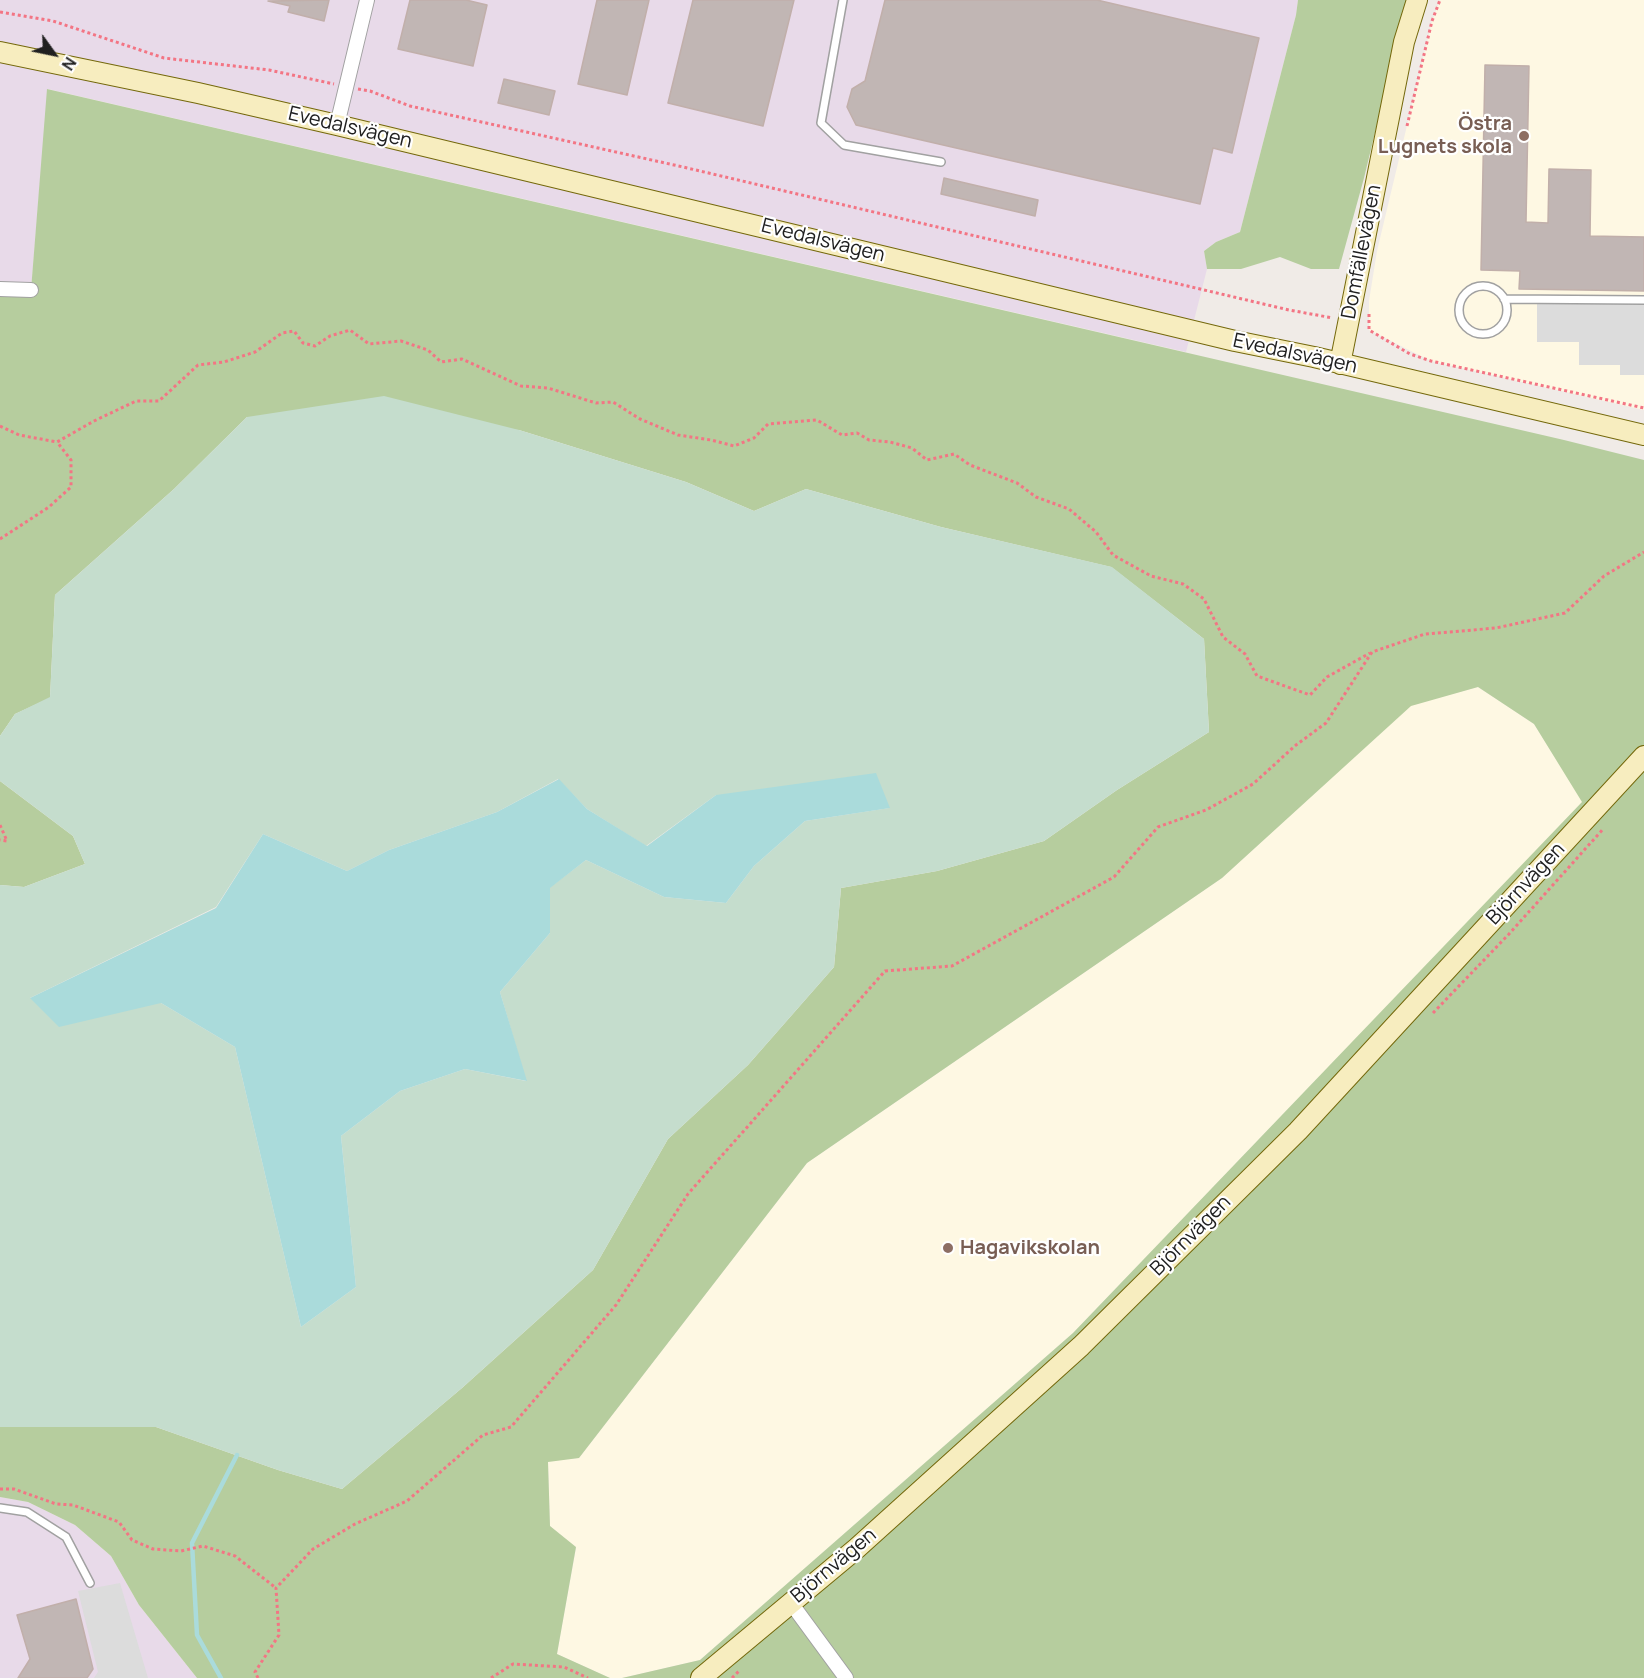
<!DOCTYPE html>
<meta charset="utf-8">
<style>
body{margin:0}
#map{position:relative;width:1644px;height:1678px;overflow:hidden;background:#f0ebe7;font-family:Manrope,sans-serif}
canvas{display:block}
.north{position:absolute;left:24px;top:24px;width:60px;height:60px;-webkit-text-stroke:4px #fff;paint-order:stroke;rotate:123deg;font-size:16px;font-weight:700;line-height:24px;text-align:center;color:#202020}
.north::after{content:'';display:block;margin:auto;width:21px;height:27px;background:#202020;clip-path:polygon(50% 0,100% 100%,50% 72%,0 100%)}
</style>
<div id="map">
<canvas width="1644" height="1678"></canvas>
<div class="north">N</div>
</div>
<script>
const g = document.querySelector('canvas').getContext('2d');
g.lineJoin = 'round';
function fillPath(path, color) { g.fillStyle = color; g.fill(path, 'evenodd'); }
const shape = rows => new Path2D(rows.map(r => 'M' + r).join(''));
function strokePath(path, color, width, dash) { g.strokeStyle = color; g.lineWidth = width; g.lineCap = dash ? 'butt' : 'round'; g.setLineDash(dash || []); g.stroke(path); }
function drawText(font, color, halo, rows, align = 'center') {
  g.font = font + ' Manrope,sans-serif'; g.lineWidth = 4.5; g.setLineDash([]); g.textBaseline = 'middle'; g.strokeStyle = halo; g.fillStyle = color; for (const [text, x, y, turn = 0] of rows) {
    g.save(); g.translate(x, y); g.rotate((+turn || 0) * Math.PI / 180); g.textAlign = isNaN(turn) ? turn : align; if (halo) g.strokeText(text, 0, 0); g.fillText(text, 0, 0); g.restore();
  }
}
fillPath(shape([
 [0,0,1298,0,1296,15,1240,232,1216,242,1204,251,1207,269,1186,352,48,89,31,290,0,289],
 [0,1497,28,1502,75,1525,111,1556,139,1605,197,1678,0,1678]
]), '#e8dae9');
fillPath(shape([
 [1440,0,1644,0,1644,410,1431,361,1369,330,1369,301,1377,251,1432,21],
 [1478,687,1534,724,1583,802,1073,1333,700,1660,622,1678,610,1678,557,1654,576,1548,550,1526,548,1461,579,1458,807,1163,1222,878,1411,705]
]), '#fef8e3');
fillPath(shape([
 [1298,0,1407,0,1364,178,1339,269,1311,269,1280,257,1241,269,1207,269,1204,251,1216,242,1240,232,1296,15],
 [47,89,1564,440,1644,460,1644,1678,622,1678,700,1660,1073,1333,1582,802,1534,724,1478,687,1411,706,1222,878,807,1163,579,1458,548,1462,550,1526,576,1547,557,1654,610,1678,197,1678,139,1605,111,1556,75,1525,28,1502,0,1497,0,1427,156,1427,278,1470,342,1489,462,1388,593,1270,668,1139,748,1065,834,967,841,888,937,871,1044,841,1117,790,1209,732,1204,639,1111,567,941,527,806,489,754,511,686,482,519,430,247,417,174,489,55,595,50,698,15,714,0,736,0,289,31,290],
 [0,781,73,836,85,864,24,887,0,885]
]), '#b6cd9e');
fillPath(shape([
 [384,396,519,430,686,482,754,511,806,489,941,527,1112,567,1204,639,1209,732,1117,790,1044,841,937,871,841,888,834,967,748,1065,668,1139,593,1270,462,1388,342,1489,278,1470,156,1427,0,1427,0,885,24,887,85,864,73,836,0,781,0,736,15,714,50,697,55,595,174,489,247,417],
 [558,779,587,809,646,846,716,795,889,808,805,821,754,866,726,903,664,897,586,860,549,888,550,933,500,992,526,1081,465,1069,400,1091,341,1136,356,1287,301,1327,235,1047,161,1003,30,998,216,907,263,834,347,871,389,850,497,812]
]), '#c5ddcd');
fillPath(shape([
 [1537,298,1644,300,1644,375,1620,375,1620,365,1579,365,1579,342,1537,342],
 [120,1583,148,1678,94,1678,98,1672,78,1591]
]), '#dcdcdc');
fillPath(shape([
 [876,773,890,808,805,821,754,866,726,903,664,897,586,860,550,888,550,933,500,992,527,1081,465,1069,400,1091,341,1136,356,1287,301,1327,235,1047,161,1003,59,1027,30,998,216,908,263,834,347,871,389,850,497,812,559,779,587,809,647,846,716,795]
]), '#aadbdb');
strokePath(shape([
 [221,1678,197,1635,192,1543,237,1455]
]), '#aadbdb', 4.5);
const building = shape([
 [329,0,324,21,288,12,290,6,268,1,329,0],
 [410,0,466,0,487,5,473,66,398,49,410,0],
 [597,0,649,0,627,95,578,84,597,0],
 [693,0,794,0,763,126,668,103,693,0],
 [885,0,1097,0,1259,38,1232,153,1213,148,1200,204,856,125,847,107,852,89,865,81,885,0],
 [1485,65,1529,66,1526,222,1548,223,1549,169,1591,170,1590,236,1644,237,1644,291,1519,289,1520,271,1481,270,1485,65],
 [504,79,555,91,549,115,498,103,504,79],
 [944,178,1038,200,1035,216,941,194,944,178],
 [76,1599,93,1669,87,1678,18,1678,30,1659,17,1615,76,1599]
]);
fillPath(building, '#c1b6b4');
strokePath(building, '#c1afaa', 1.5);
const lane = shape([
 [843,0,821,123,844,145,941,162],
 '1459 310a24 24 0 1 1 48 0a24 24 0 1 1-48 0Z',
 [1504,299,1644,300],
 [0,1508,27,1512,66,1537,90,1583]
]);
const street = shape([
 [337,125,367,0],
 [0,289,31,290],
 [791,1603,846,1678]
]);
const secondary = shape([
 [0,52,198,93,337,125,1235,341,1314,357,1644,435],
 [1340,364,1404,42,1417,0],
 [701,1678,857,1548,1081,1346,1298,1131,1644,756]
]);
strokePath(lane, '#a1a1a1', 10);
strokePath(street, '#a1a1a1', 16);
strokePath(secondary, '#74680b', 22);
strokePath(shape([
 [0,12,53,21,164,58,269,70,334,84],
 [358,89,370,91,410,106,683,167,1289,310,1333,318],
 [1407,126,1432,21,1440,0],
 [1369,314,1369,330,1410,354,1431,361,1644,408],
 [0,426,19,435,57,442,94,421,136,401,159,401,198,365,224,362,255,352,282,333,294,331,303,343,315,346,330,336,350,330,369,344,401,341,428,350,441,362,462,359,521,386,548,388,596,403,613,402,640,419,678,435,711,440,734,446,754,438,768,424,817,420,842,435,857,433,869,440,890,442,912,448,927,460,954,454,970,465,1017,483,1036,497,1069,509,1096,532,1113,555,1151,576,1183,584,1204,599,1223,637,1245,654,1257,676,1310,695,1327,677,1370,653],
 [0,539,49,507,71,487,71,460,57,442],
 [0,825,7,841,0,840],
 [1433,1013,1509,934,1604,828],
 [0,1489,14,1489,56,1504,73,1505,119,1522,132,1540,153,1549,181,1551,203,1546,235,1556,276,1588],
 [258,1678,255,1672,279,1635,276,1588,313,1549,355,1524,407,1501,483,1435,511,1427,616,1305,688,1194,885,971,952,966,1114,877,1158,827,1206,810,1253,784,1296,745,1326,723,1372,652,1425,634,1496,628,1565,613,1604,576,1644,552],
 [491,1678,513,1664,564,1667,588,1678],
 [732,1678,739,1671]
]), '#f37584', 3, [3, 3]);
strokePath(lane, '#fff', 7);
strokePath(street, '#fff', 14);
strokePath(secondary, '#f7edbf', 20);
for (const [x, y, r, color] of [
 [1524,136,6,"#8d6e63"],
 [948,1248,6,"#8d6e63"]
]) { const dot = new Path2D(); dot.arc(x, y, r, 0, 2 * Math.PI); g.fillStyle = color; g.fill(dot); strokePath(dot, '#fff', 2); }
drawText('bold 20px', '#785e54', '#fff', [
 ["Östra",1512,124],
 ["Lugnets skola",1512,147],
 ["Hagavikskolan",960,1248,"left"]
], 'right');
drawText('20px', '#202020', '#fff', [
 ["Evedalsvägen",350,128,13],
 ["Evedalsvägen",823,241,14],
 ["Domfällevägen",1362,252,-79],
 ["Evedalsvägen",1295,354,12],
 ["Björnvägen",1526,884,-47],
 ["Björnvägen",1191,1236,-45],
 ["Björnvägen",834,1566,-40]
]);
</script>
